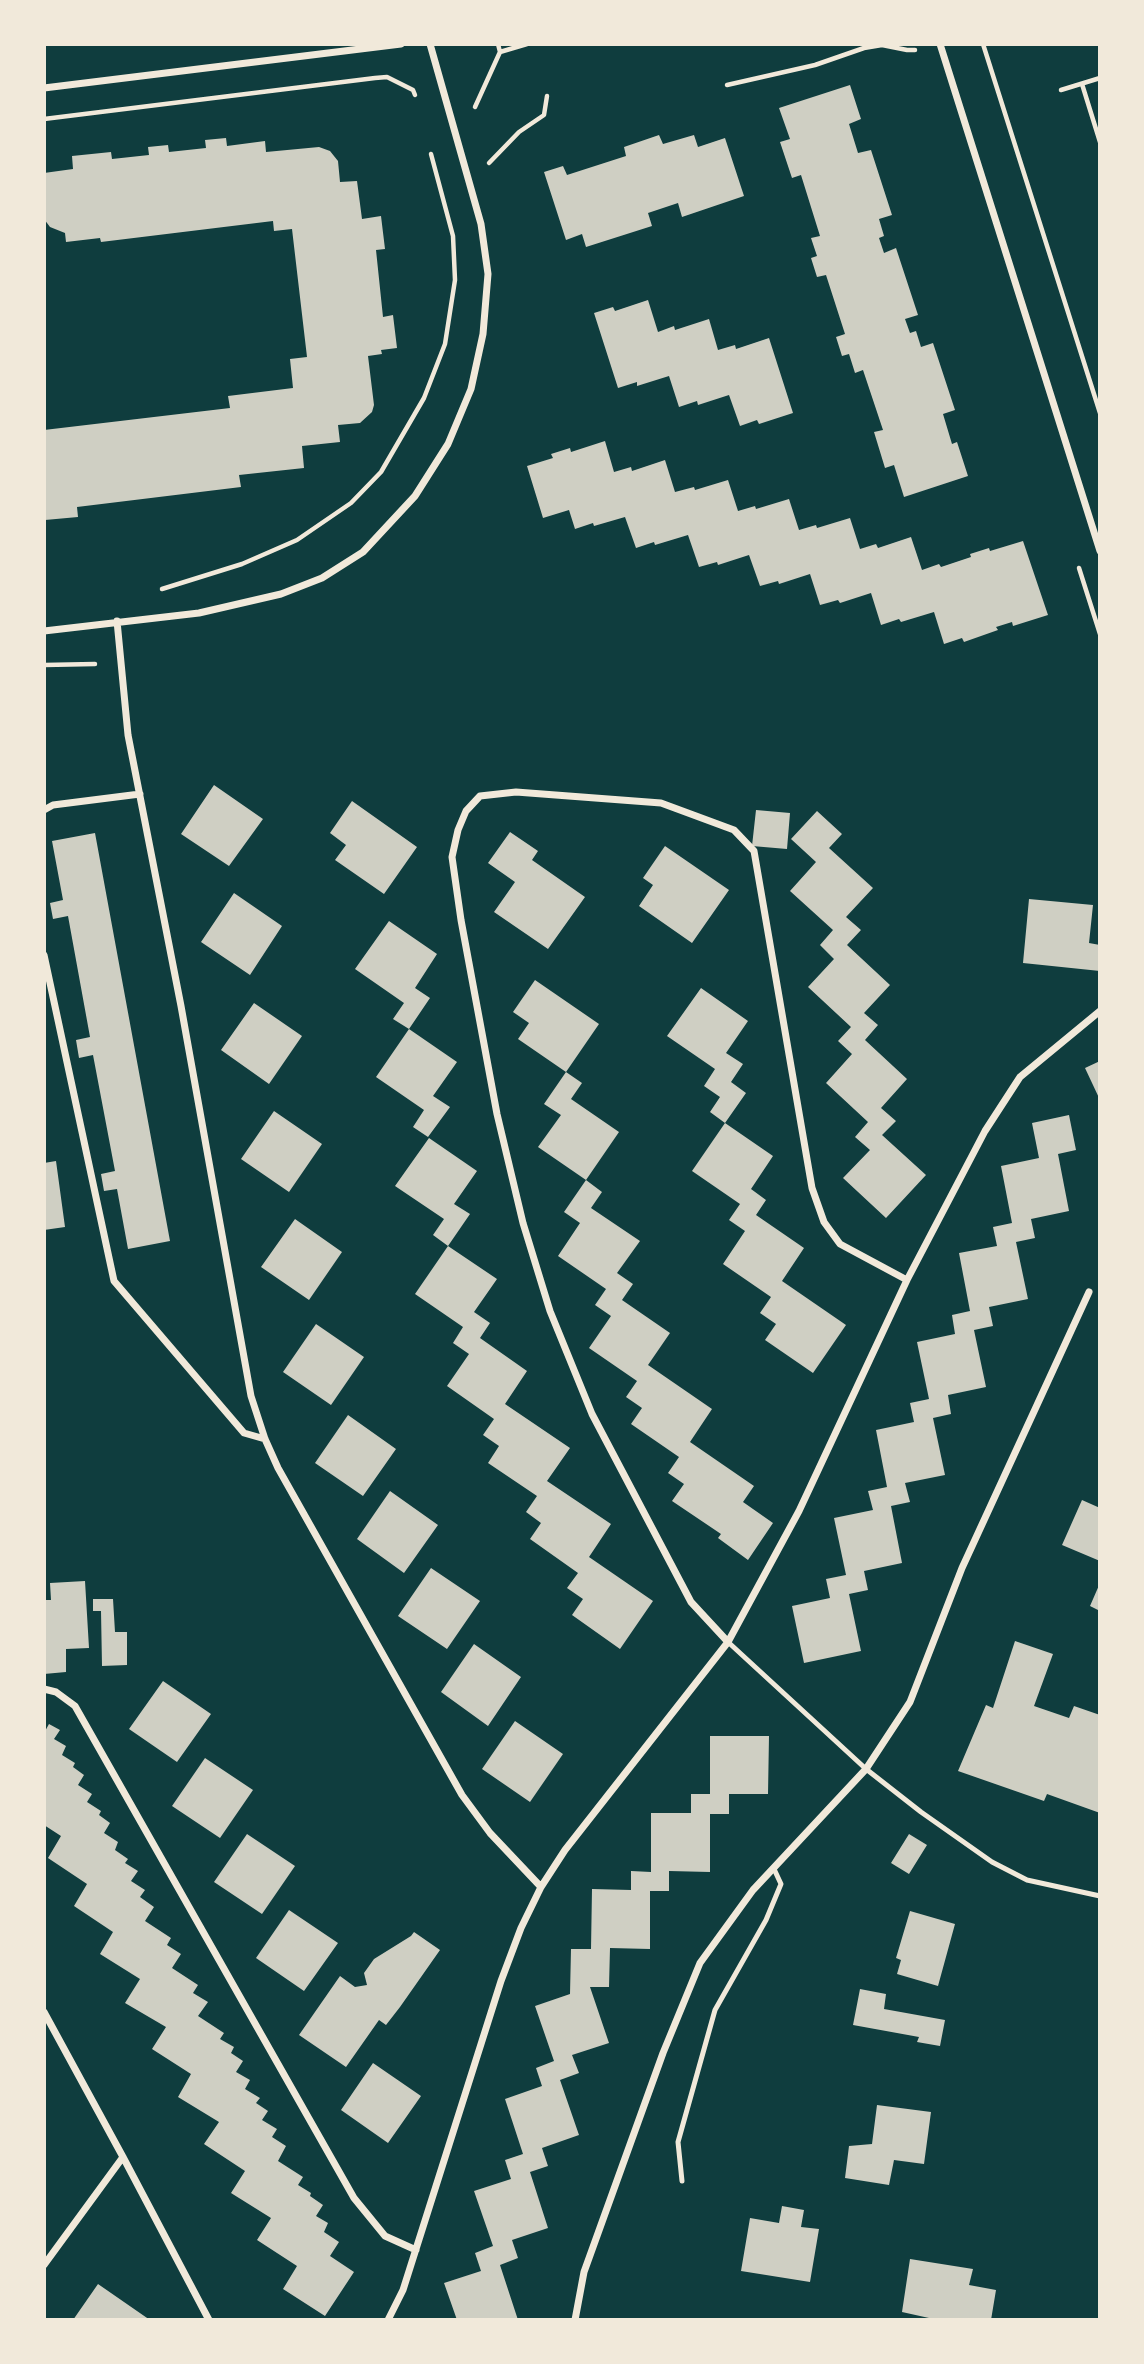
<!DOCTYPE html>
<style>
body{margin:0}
#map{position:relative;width:1144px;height:2364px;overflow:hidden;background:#0f3d3e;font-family:Quicksand,sans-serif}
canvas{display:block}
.frame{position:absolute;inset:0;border:46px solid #f1e9da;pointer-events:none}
</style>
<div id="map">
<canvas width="1144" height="2364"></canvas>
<div class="frame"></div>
</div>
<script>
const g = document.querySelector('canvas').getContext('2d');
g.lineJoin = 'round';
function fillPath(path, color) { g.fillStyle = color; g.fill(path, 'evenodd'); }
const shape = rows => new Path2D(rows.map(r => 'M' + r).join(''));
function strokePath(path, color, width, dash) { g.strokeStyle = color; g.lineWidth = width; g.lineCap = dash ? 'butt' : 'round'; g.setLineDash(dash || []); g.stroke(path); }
fillPath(shape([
 [850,85,861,119,849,124,858,153,871,150,892,215,879,219,884,236,879,238,884,253,896,248,918,315,905,319,910,333,916,331,921,347,933,343,955,410,943,414,952,444,957,442,968,476,904,497,894,465,885,468,874,432,883,430,863,370,855,373,849,354,842,356,836,337,845,334,826,275,817,277,811,258,817,256,811,238,820,236,801,175,792,178,780,142,790,139,779,108],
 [659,135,663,144,694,135,698,147,725,138,744,196,682,217,678,203,648,213,652,226,586,247,582,234,566,240,544,172,563,166,567,175,626,156,624,147],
 [226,138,227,146,265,141,266,152,319,147,330,151,338,161,340,182,357,181,362,219,381,216,385,249,376,250,383,317,393,315,397,348,381,350,382,354,368,356,374,405,372,412,360,423,338,425,340,442,302,446,304,468,239,475,241,487,77,507,78,517,45,520,44,430,230,408,228,396,293,388,290,359,307,357,292,229,274,231,273,221,101,242,100,238,66,242,65,233,50,227,44,219,44,173,73,169,72,156,111,152,112,159,149,155,148,147,168,145,169,152,206,148,205,140],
 [648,300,658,332,674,326,675,330,709,319,718,350,735,345,736,349,769,338,793,413,759,424,757,420,740,426,729,395,698,405,697,401,679,407,669,376,637,386,637,382,618,388,594,313,613,307,615,311],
 [605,441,614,472,631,467,632,471,665,460,675,492,694,487,695,490,728,480,738,511,755,506,756,509,789,499,799,530,816,525,817,528,850,518,860,549,876,544,878,548,911,537,922,570,939,564,941,567,971,557,970,554,989,548,990,551,1023,541,1048,615,1013,626,1012,622,996,627,998,630,964,642,962,638,944,644,934,612,901,622,899,619,881,625,871,593,840,603,838,600,820,605,810,574,779,584,778,581,760,586,749,555,718,565,717,562,699,567,688,535,655,545,654,542,636,548,625,517,594,526,593,523,575,529,569,510,543,518,527,466,553,458,551,454,570,448,571,452],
 [214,785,263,819,229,866,181,834],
 [352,801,417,847,384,894,335,860,346,845,330,833],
 [756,810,790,813,787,849,752,846],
 [817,811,842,834,829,848,873,888,846,917,861,930,847,945,890,985,864,1013,878,1025,865,1040,907,1079,881,1108,896,1121,882,1135,926,1175,886,1218,843,1178,870,1150,855,1137,868,1122,826,1083,852,1054,838,1041,851,1027,808,987,834,959,820,945,833,930,790,891,816,862,791,839],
 [510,832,538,851,532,860,585,897,548,949,494,912,515,882,488,863],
 [95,833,170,1241,128,1249,117,1189,104,1191,101,1174,115,1171,93,1055,79,1058,76,1040,90,1037,68,916,53,919,50,903,63,900,52,841],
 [665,846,729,890,692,943,639,906,653,885,643,878],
 [234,893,282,926,250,975,201,942],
 [1029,899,1093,905,1089,943,1100,945,1100,971,1023,963],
 [389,921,437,954,415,988,430,998,409,1029,393,1019,404,1003,355,969],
 [535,980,599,1024,566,1072,518,1039,529,1023,513,1012],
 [701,988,748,1021,726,1053,743,1064,731,1082,746,1093,725,1123,710,1112,720,1097,704,1086,715,1069,667,1036],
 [254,1003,302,1036,269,1084,221,1050],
 [409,1029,457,1062,433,1096,450,1107,428,1137,413,1127,424,1110,376,1077],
 [1100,1061,1100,1100,1085,1068],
 [566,1072,582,1083,571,1099,619,1132,586,1180,538,1147,561,1115,544,1104],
 [274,1111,322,1144,289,1192,241,1159],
 [1069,1115,1076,1150,1058,1154,1069,1211,1031,1219,1035,1238,1016,1242,1028,1299,989,1307,993,1326,974,1330,986,1387,948,1395,951,1414,933,1418,945,1475,905,1483,910,1502,891,1506,902,1563,864,1571,868,1590,849,1594,861,1651,804,1663,792,1606,830,1598,826,1579,846,1575,834,1518,873,1510,868,1491,887,1487,876,1430,914,1422,910,1403,929,1399,917,1342,955,1334,952,1315,970,1311,959,1253,997,1246,993,1227,1012,1223,1001,1166,1039,1158,1032,1123],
 [725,1123,773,1156,751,1189,766,1200,756,1215,804,1248,782,1281,846,1325,813,1373,765,1340,776,1324,760,1313,771,1297,723,1264,745,1231,729,1220,740,1204,692,1171],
 [429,1138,477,1171,454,1204,470,1214,448,1246,433,1235,444,1219,395,1186],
 [56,1161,65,1227,44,1230,44,1163],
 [586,1180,602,1192,591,1208,640,1241,617,1273,633,1284,622,1300,670,1333,648,1365,712,1409,690,1442,754,1486,743,1502,773,1523,748,1560,718,1538,721,1534,672,1501,684,1484,668,1473,679,1457,631,1424,642,1408,626,1397,637,1381,589,1348,611,1316,595,1305,606,1289,558,1256,580,1223,564,1212],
 [295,1219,342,1252,309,1300,261,1267],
 [448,1246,497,1279,474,1312,490,1323,480,1338,527,1371,505,1404,570,1448,547,1481,611,1524,589,1557,653,1601,620,1649,572,1615,583,1599,567,1588,578,1573,530,1539,541,1523,526,1512,537,1496,488,1463,499,1446,483,1435,494,1419,447,1386,469,1354,453,1343,463,1327,415,1294],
 [316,1324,364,1357,331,1405,283,1372],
 [348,1415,396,1449,363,1496,315,1463],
 [390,1491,438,1525,404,1573,357,1539],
 [1082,1500,1100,1508,1100,1561,1062,1545],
 [431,1568,480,1601,447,1649,398,1616],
 [85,1581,89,1648,66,1649,66,1672,44,1674,44,1600,51,1600,50,1583],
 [1100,1583,1100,1611,1090,1606],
 [93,1599,113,1599,115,1632,127,1632,127,1665,102,1666,101,1611,93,1611],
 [1015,1641,1053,1654,1034,1706,1069,1718,1074,1706,1100,1715,1100,1813,1047,1794,1044,1801,958,1771,986,1705,993,1708],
 [474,1644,521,1677,488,1726,441,1692],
 [163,1681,211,1714,177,1762,129,1729],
 [515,1721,563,1754,530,1802,482,1769],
 [49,1724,60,1730,54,1739,66,1746,62,1755,75,1763,73,1767,84,1775,78,1785,92,1794,87,1802,101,1811,99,1815,110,1823,104,1833,118,1842,115,1850,128,1859,125,1863,138,1871,131,1881,145,1890,140,1897,154,1907,145,1921,171,1938,167,1945,181,1954,172,1968,198,1985,193,1993,208,2002,198,2016,224,2033,220,2039,234,2047,231,2053,243,2061,236,2072,250,2080,245,2089,260,2098,256,2103,268,2111,262,2120,277,2129,272,2137,286,2146,278,2161,303,2177,298,2185,311,2193,310,2196,323,2205,316,2216,328,2223,324,2232,339,2242,330,2256,354,2272,325,2316,283,2289,297,2266,257,2240,271,2218,231,2193,245,2171,204,2144,219,2122,178,2097,191,2074,152,2049,166,2027,125,2003,140,1979,100,1954,113,1932,74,1906,87,1884,48,1858,61,1836,44,1825,44,1733],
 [710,1736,769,1736,768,1794,729,1794,729,1814,710,1814,710,1872,669,1871,669,1891,650,1891,650,1949,610,1948,609,1987,590,1987,609,2043,572,2055,579,2073,560,2080,579,2135,542,2148,548,2166,530,2172,548,2228,512,2240,518,2258,500,2265,518,2320,457,2320,444,2283,481,2271,475,2253,493,2246,474,2191,511,2179,505,2160,523,2154,505,2099,542,2086,536,2068,554,2061,535,2006,570,1994,571,1949,591,1949,592,1889,631,1890,631,1871,651,1872,651,1813,691,1813,691,1794,710,1794],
 [205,1758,253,1790,220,1838,172,1806],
 [247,1834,295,1866,262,1914,214,1882],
 [909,1834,927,1845,909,1874,891,1863],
 [289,1910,338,1943,304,1991,256,1958],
 [910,1911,955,1924,938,1986,897,1974,901,1960,896,1958],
 [414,1932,440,1950,400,2007,386,2025,379,2020,346,2067,299,2035,340,1976,355,1987,367,1985,364,1973,374,1959,411,1936],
 [860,1989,886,1994,884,2009,945,2020,940,2046,917,2042,919,2037,853,2025],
 [373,2063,421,2096,388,2143,341,2110],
 [877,2105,931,2112,924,2164,894,2160,889,2185,845,2178,849,2146,872,2144],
 [782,2206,804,2210,801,2227,819,2229,810,2282,741,2271,750,2218,779,2223],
 [910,2259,973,2269,969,2285,996,2290,991,2320,938,2320,902,2312],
 [98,2284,150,2320,73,2320]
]), '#cfcfc3');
strokePath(shape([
 [983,44,1100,413],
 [500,52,527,44],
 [1082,84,1100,142],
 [727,85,815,65,864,48,882,45,907,50,915,50],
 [1061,90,1100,78],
 [475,107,500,52,498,44],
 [44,119,375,78,387,77,413,90,415,95],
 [489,163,519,132,544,115,547,96],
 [1079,568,1100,634],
 [162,589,242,564,297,540,351,503,381,472,424,398,445,344,455,280,453,236,431,154],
 [44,665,95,664]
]), '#f1e9da', 4.5);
strokePath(shape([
 [728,1642,866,1769,921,1812,992,1862,1027,1880,1100,1896],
 [682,2181,678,2142,715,2010,766,1920,781,1884,774,1869]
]), '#f1e9da', 5);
strokePath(shape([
 [940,44,1100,551],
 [44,88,401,44],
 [117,621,128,735,181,1006,251,1396,265,1439,278,1468,462,1795,490,1833,541,1887],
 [44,631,199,613,281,594,322,578,363,552,415,496,448,444,471,389,483,334,488,274,481,224,430,44],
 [44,810,53,805,140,794],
 [44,955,114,1281,244,1433,265,1439],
 [728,1642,691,1602,592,1414,550,1311,523,1223,497,1114,461,920,452,857,458,830,466,811,480,796,516,792,661,803,734,830,754,851,812,1188,824,1222,840,1244,907,1280],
 [44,1689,56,1692,75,1706,354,2198,385,2236,416,2250],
 [44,2012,123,2157,209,2320],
 [44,2265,123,2157],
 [388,2320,403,2290,501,1981,521,1928,541,1887,565,1850,728,1642,799,1511,907,1280,985,1131,1020,1077,1100,1011],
 [575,2320,584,2272,663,2053,700,1963,753,1890,866,1769,910,1702,962,1568,1089,1292]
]), '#f1e9da', 7);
</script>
